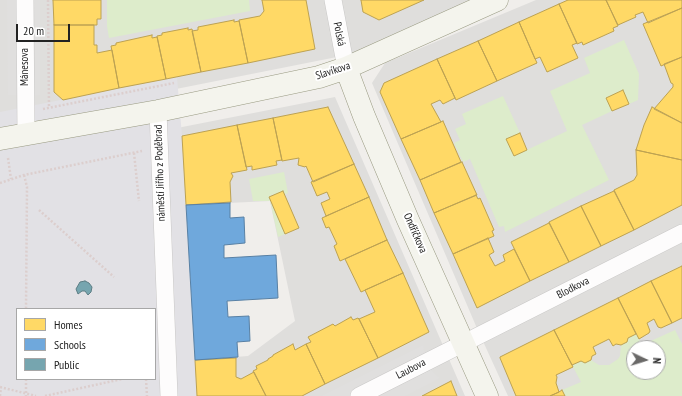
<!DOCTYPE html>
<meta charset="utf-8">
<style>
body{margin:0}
#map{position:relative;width:682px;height:396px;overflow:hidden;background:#f0eeeb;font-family:"PT Sans Narrow",sans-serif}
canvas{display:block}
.legend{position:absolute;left:16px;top:308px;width:140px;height:72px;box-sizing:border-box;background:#fff;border:1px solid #a7a7a7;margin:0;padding:5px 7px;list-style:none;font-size:12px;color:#222}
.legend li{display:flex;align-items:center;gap:8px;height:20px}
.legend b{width:20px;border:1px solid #a7a7a7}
.north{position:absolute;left:626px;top:340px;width:40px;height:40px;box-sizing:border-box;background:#fff;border:1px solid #a7a7a7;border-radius:50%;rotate:94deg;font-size:11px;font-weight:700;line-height:16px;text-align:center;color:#222}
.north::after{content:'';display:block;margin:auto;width:14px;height:18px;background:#6a6968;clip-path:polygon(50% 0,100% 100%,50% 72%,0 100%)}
.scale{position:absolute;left:16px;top:24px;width:54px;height:18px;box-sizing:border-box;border:2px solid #222;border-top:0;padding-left:5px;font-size:12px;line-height:14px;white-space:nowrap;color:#222;-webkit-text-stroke:3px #fff;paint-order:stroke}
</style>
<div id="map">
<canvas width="682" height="396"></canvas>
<ul class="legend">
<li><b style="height:11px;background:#ffd966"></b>Homes</li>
<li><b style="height:11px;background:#6fa8dc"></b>Schools</li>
<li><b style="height:11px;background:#76a5af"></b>Public</li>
</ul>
<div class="north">N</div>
<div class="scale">20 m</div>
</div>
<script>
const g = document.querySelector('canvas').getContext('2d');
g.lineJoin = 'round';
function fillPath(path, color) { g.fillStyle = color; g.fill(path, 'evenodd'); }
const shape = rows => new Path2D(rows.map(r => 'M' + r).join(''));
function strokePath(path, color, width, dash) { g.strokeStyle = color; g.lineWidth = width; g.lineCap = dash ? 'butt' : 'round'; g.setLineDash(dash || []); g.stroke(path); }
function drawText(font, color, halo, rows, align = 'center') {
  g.font = font + ' "PT Sans Narrow",sans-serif'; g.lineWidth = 4; g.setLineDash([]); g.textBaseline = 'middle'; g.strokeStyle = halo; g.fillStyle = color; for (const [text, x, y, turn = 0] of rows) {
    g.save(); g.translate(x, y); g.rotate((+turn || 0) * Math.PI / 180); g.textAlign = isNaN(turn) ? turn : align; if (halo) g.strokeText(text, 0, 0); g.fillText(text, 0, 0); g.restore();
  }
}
fillPath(shape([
 [0,0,471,0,352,54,0,124],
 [536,0,682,0,682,396,508,396,476,326,372,83,385,63],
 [634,348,658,348,658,372,634,372],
 [335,97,465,396,187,396,184,361,248,356,295,321,270,201,186,205,172,129]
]), '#dfdedc');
fillPath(shape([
 [107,0,249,0,250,11,109,38,107,26],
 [624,40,639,74,638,100,629,104,622,91,606,98,612,111,582,125,609,180,505,232,504,226,499,227,470,159,463,162,454,143,460,140,455,129,466,124,462,114,503,96,520,133,507,139,514,156,567,131,550,91,590,73,584,58],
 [284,172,288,193,284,195,274,195,273,194,269,197,270,201,285,234,278,237,270,201,253,201,249,179],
 [675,330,682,344,682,396,565,396,562,390,581,382,572,365,581,361,585,363,591,360,599,365,609,365,618,359,620,356,621,345,627,342,628,338,636,334,642,345],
 [634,348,658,348,658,372,634,372]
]), '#ddeccb');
fillPath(shape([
 [7,0,19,0,20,95,8,95],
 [28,0,40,0,40,95,29,96],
 [423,345,426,358,349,396,321,396],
 [430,369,440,378,405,396,375,396]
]), '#e0dfde');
fillPath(shape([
 [177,77,182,136,197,396,0,396,0,112],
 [17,309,155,309,155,379,17,379]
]), '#e2e1e5');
const homes = shape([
 [53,0,101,0,101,19,97,19,97,25,54,25,53,0],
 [262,0,306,0,315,49,248,63,239,20,260,16,264,11,262,0],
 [361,0,424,0,379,20,363,12,361,0],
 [568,0,606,0,618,26,613,28,614,31,583,45,582,42,577,44,559,4,568,0],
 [606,0,682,0,682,8,648,23,643,12,635,15,636,17,618,25,606,0],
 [559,4,577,43,572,45,578,58,547,72,540,57,535,59,519,22,559,4],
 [682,8,682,57,661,66,643,24,682,8],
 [234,20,234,22,239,21,248,63,201,72,192,31,198,30,198,27,234,20],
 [519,22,537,63,497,81,478,41,519,22],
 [54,25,94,25,94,45,97,45,97,53,112,50,119,88,63,100,54,92,54,25],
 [188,28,188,30,192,29,201,72,166,79,157,36,162,35,162,33,188,28],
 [152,35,152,38,157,37,166,79,119,88,111,46,116,45,116,43,152,35],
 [478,41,497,81,456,100,437,59,478,41],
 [682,57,682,123,654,109,673,87,673,84,671,83,664,64,682,57],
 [437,59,455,98,443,104,440,100,431,104,441,122,401,139,380,92,384,83,437,59],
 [623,90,629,104,612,111,606,98,623,90],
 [328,107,354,164,313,182,306,166,305,167,298,165,299,158,282,161,273,118,328,107],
 [652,107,682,123,682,160,636,150,644,125,652,107],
 [273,118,282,160,276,161,277,165,252,170,252,166,246,167,237,125,273,118],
 [443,121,461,162,420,180,401,139,443,121],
 [237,125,247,170,231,173,233,176,230,182,231,202,186,205,182,136,237,125],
 [520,133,527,150,514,156,506,139,520,133],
 [636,150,682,160,682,205,634,230,614,190,634,180,637,175,636,150],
 [462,162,477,195,434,213,420,180,462,162],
 [354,164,369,197,326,216,321,203,330,199,327,192,317,196,311,182,354,164],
 [283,191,299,228,285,234,269,197,283,191],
 [614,191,634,230,601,246,581,206,614,191],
 [476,195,478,199,480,198,494,230,492,231,494,236,453,254,434,213,476,195],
 [369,197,387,240,340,261,334,246,337,244,329,227,326,228,322,218,369,197],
 [581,206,601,246,569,262,549,222,581,206],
 [549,223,569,262,530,281,511,242,549,223],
 [488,238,494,252,489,255,495,266,505,261,503,255,514,249,530,281,477,308,453,254,488,238],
 [387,240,403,273,361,292,345,259,387,240],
 [682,266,682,318,672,323,651,281,682,266],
 [403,273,429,332,378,358,359,319,375,312,365,290,403,273],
 [651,281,672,323,661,328,658,327,654,319,647,323,650,331,649,333,639,339,618,298,651,281],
 [618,298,636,334,628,338,627,342,621,345,616,344,613,346,609,339,593,347,596,354,592,356,591,360,585,363,581,361,572,365,554,330,618,298],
 [351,317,353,320,358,318,359,319,378,358,325,384,306,344,311,342,308,337,333,324,335,326,351,317],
 [554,330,573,367,556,375,557,377,556,383,559,392,550,396,516,396,500,358,500,357,554,330],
 [293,344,295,350,306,344,325,384,302,396,266,396,253,371,257,369,256,366,268,360,268,359,273,356,273,355,293,344],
 [236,358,236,377,241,379,254,372,266,396,197,396,195,360,236,358],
 [451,381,457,396,422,396,451,381],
 [562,390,565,396,550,396,559,392,562,390]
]);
fillPath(homes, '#ffd966');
strokePath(homes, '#bda252', 1);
const schools = shape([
 [230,203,230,218,244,217,245,243,224,245,224,258,276,255,278,298,227,301,228,317,249,316,250,341,237,342,238,357,195,360,186,205,230,203]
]);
fillPath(schools, '#6fa8dc');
strokePath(schools, '#5880a4', 1);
const public = shape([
 [85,281,89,283,92,287,91,292,88,295,85,291,82,291,78,294,76,289,80,282,85,281]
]);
fillPath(public, '#76a5af');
strokePath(public, '#5d7e85', 1);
const street = shape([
 [25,0,26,134],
 [333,0,346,68],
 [158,111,169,396],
 [359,396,682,233]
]);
const secondary = shape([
 [346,68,364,116,408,220,487,396],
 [0,139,158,111,319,77,346,68,497,0]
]);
strokePath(street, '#c9c8c7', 18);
strokePath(secondary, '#999a82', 23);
strokePath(shape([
 [48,0,49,108],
 [43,109,174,83],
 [134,153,139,201],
 [8,158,11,179],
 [24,175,27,187,26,309],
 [0,183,24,175,142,151],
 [39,210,114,277],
 [26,379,26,396],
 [146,379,147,396],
 [0,387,36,396],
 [0,396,1,387],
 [45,396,122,379]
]), '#dccecd', 2.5, [2, 2]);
strokePath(street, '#fdfcfc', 17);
strokePath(secondary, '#f4f4ed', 22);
drawText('11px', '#222', '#fff', [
 ["Polská",339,34,79],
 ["Mánesova",25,67,-90],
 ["Slavíkova",333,71,-18],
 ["náměstí Jiřího z Poděbrad",160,173,-92],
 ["Ondříčkova",415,233,66],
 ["Blodkova",573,288,-27],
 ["Laubova",411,369,-27]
]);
</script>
